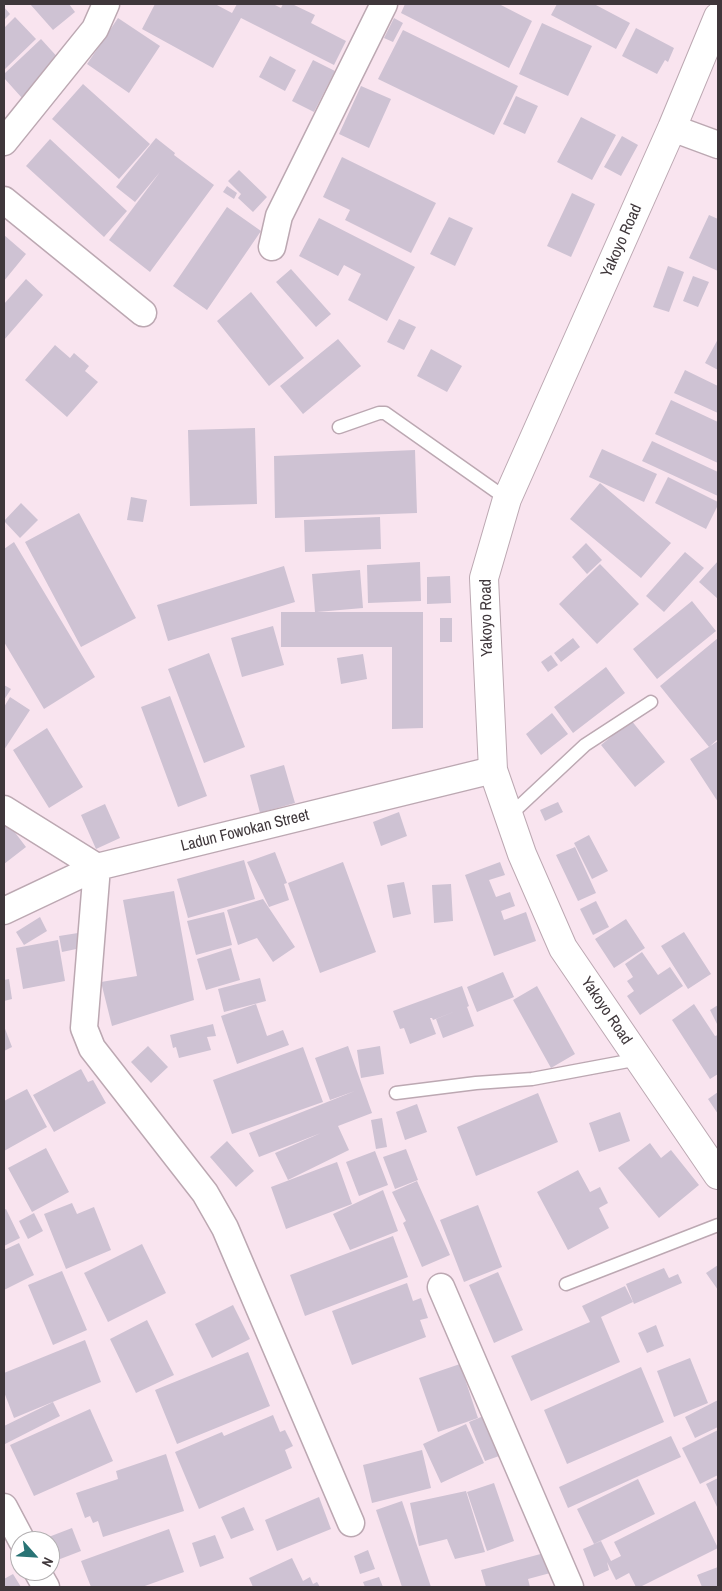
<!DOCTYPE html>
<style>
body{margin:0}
#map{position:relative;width:722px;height:1591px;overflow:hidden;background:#f9e4ef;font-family:"Archivo Narrow",sans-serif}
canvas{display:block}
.frame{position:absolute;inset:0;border:5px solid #3f373b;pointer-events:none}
.north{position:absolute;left:10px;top:1531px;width:50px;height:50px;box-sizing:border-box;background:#fff;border:1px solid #b2afb1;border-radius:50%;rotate:116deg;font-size:14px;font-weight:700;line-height:20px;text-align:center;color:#3f373b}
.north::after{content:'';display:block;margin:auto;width:18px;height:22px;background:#297475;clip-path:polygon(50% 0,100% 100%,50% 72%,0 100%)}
</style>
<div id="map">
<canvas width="722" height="1591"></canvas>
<div class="frame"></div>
<div class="north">N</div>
</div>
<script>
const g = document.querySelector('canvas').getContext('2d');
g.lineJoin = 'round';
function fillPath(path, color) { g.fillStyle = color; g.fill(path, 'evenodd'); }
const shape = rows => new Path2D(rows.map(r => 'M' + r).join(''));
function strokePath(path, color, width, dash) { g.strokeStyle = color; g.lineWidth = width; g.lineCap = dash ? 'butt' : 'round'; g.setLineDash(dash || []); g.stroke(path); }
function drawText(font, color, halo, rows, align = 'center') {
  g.font = font + ' "Archivo Narrow",sans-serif'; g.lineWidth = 4.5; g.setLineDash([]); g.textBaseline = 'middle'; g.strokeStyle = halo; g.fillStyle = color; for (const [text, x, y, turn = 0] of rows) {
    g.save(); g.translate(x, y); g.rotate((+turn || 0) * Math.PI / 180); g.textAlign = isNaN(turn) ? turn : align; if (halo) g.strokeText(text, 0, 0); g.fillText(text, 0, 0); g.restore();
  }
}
fillPath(shape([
 [30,4,69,4,75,12,53,30],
 [155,4,215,4,232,13,237,4,273,4,281,8,283,4,292,4,315,15,311,23,346,41,334,65,241,18,213,68,142,29],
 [405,4,499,4,532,21,509,68,401,13],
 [557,4,594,4,630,23,616,49,551,15],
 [4,7,10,14,4,20],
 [15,17,36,39,4,70,4,28],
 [118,18,160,46,129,93,87,64],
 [394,18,403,23,393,42,384,38],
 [542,23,592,46,568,96,519,74],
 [636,28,674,48,668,62,665,60,657,74,622,56],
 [403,30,518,86,494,135,378,79],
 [41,39,61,61,22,98,4,78,4,74],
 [270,56,296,70,285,91,259,77],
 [313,60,335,71,314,112,292,101],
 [83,84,150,144,119,179,52,119],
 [361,86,391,99,369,148,339,134],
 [516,96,538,106,525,134,503,124],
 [581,117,616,135,592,180,557,162],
 [622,136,638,145,621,176,604,167],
 [156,138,175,153,174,155,214,185,150,272,109,240,160,172,135,202,116,187],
 [50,139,127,211,104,237,26,166],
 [342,157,436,203,411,253,345,220,350,210,323,197],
 [239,170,267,197,253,212,238,198,241,194,228,181],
 [227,186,237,193,234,199,223,192],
 [572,193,595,204,571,257,547,246],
 [227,207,261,231,207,310,173,286],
 [709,215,718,219,718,271,689,258],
 [449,217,473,228,455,266,430,254],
 [319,218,415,267,387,321,348,300,361,274,344,265,338,276,299,256],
 [4,235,26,254,4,281],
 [668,266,684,272,669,312,653,307],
 [291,269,331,314,316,327,276,282],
 [693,276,709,282,698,307,683,301],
 [26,279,43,295,4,340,4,304],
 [251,292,304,358,269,386,217,321],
 [399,319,416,327,404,350,387,342],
 [338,339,361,366,303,414,280,386],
 [718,339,718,370,705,363],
 [55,345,70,358,74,353,89,366,85,371,98,382,67,417,25,380],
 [431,349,462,366,447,392,417,376],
 [685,370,718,386,718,413,674,393],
 [671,400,718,422,718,463,655,434],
 [255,428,257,504,190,506,188,430],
 [652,441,718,472,718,496,642,461],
 [602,449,657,474,644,502,589,477],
 [415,450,417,513,275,518,274,456],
 [668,477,718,502,718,505,706,529,655,503],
 [600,483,671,543,641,578,570,519],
 [131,497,147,500,143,522,127,520],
 [21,503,38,520,20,538,4,521],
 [79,513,136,618,81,647,25,542],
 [380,517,381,549,305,552,304,520],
 [14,542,95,677,44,709,4,642,4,549],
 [586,543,602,560,587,574,572,557],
 [685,552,704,568,664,612,646,596],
 [718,561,718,599,699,582],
 [420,562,421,601,368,603,367,565],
 [600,564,639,604,597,644,559,604],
 [284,566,295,602,168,641,157,605],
 [360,570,363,608,317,612,423,612,423,728,392,729,392,647,281,647,281,612,315,612,312,574],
 [450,576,451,603,427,604,427,577],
 [692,601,716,631,657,679,633,649],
 [440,618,452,618,452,642,440,642],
 [273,626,284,665,242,677,231,638],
 [573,638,580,647,561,662,554,653],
 [718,638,718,739,709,747,660,686],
 [209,653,245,747,204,763,168,669],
 [363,654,367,679,341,684,337,658],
 [551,655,558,665,548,672,541,662],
 [606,667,625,693,573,733,554,707],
 [4,685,11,689,4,700],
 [170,696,207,796,178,807,141,707],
 [10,697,30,710,4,750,4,707],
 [552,713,568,734,541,755,526,734],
 [631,720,665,762,635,787,601,745],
 [47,728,83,787,49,808,13,750],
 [718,741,718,802,690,759],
 [284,765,295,803,260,813,250,775],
 [558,802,563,812,545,821,540,810],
 [105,804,120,838,96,849,81,815],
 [399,812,407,836,381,846,373,822],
 [4,818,26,847,4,864],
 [589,835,608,871,592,879,574,843],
 [575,847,596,893,578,901,556,855],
 [275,852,287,883,284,884,289,900,269,907,247,862],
 [244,860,255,899,188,918,177,879],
 [343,862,376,952,320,973,288,883],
 [500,862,505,875,489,880,496,897,510,892,515,906,501,911,504,920,526,912,536,941,494,956,465,875],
 [404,882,411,914,393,918,387,885],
 [451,884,453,921,434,923,432,885],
 [174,891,194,1000,112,1026,101,982,137,976,123,900],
 [263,899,295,947,273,962,257,938,238,945,227,910],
 [596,901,609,927,593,935,580,909],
 [224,912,232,945,196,955,187,921],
 [40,917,47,931,24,945,16,932],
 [626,919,645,948,614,968,595,939],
 [684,932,711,974,688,989,661,946],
 [78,933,81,948,62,952,59,936],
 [58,940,65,981,23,989,16,948],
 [231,948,240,980,206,990,197,959],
 [642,952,658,975,670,967,683,986,640,1015,627,996,634,991,627,981,633,977,625,964],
 [503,972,514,997,477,1012,467,987],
 [260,978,266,1001,224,1012,218,989],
 [9,979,12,999,4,1001,4,980],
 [462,986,469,1006,467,1007,474,1026,443,1038,436,1019,456,1011,433,1020,432,1018,430,1018,436,1034,410,1044,404,1028,400,1029,393,1011],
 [537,986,575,1054,551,1068,513,1000],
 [256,1004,267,1036,283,1030,289,1045,237,1064,221,1016],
 [694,1004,715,1036,718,1035,718,1074,710,1079,672,1020],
 [718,1005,718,1026,710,1010],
 [213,1024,216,1036,207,1037,211,1050,179,1058,176,1047,173,1048,170,1035],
 [4,1026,12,1047,4,1051],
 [148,1046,168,1067,151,1083,131,1062],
 [348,1046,372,1113,338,1126,349,1150,288,1180,275,1153,321,1133,259,1157,249,1133,355,1091,330,1100,315,1058],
 [380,1046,384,1074,361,1078,357,1050],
 [303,1047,323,1102,232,1134,213,1080],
 [81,1069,88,1082,93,1080,106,1103,54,1132,33,1095],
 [27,1089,47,1127,4,1151,4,1101],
 [718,1092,718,1114,708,1099],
 [538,1093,558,1142,476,1176,457,1127],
 [417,1104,427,1132,405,1140,396,1112],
 [620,1112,630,1141,599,1152,589,1123],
 [382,1118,387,1147,376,1149,371,1120],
 [227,1141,254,1171,236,1187,210,1157],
 [650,1143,661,1158,671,1150,699,1185,659,1218,618,1168],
 [46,1148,69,1192,32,1212,8,1168],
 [406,1149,418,1180,395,1189,383,1157],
 [375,1151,388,1185,359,1196,346,1162],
 [337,1162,352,1204,286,1229,271,1187],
 [578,1170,590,1192,600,1187,608,1203,599,1208,609,1228,568,1250,537,1192],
 [417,1181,450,1255,422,1267,403,1223,406,1221,392,1192],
 [383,1190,398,1231,350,1250,333,1214],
 [72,1203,77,1214,94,1207,111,1250,66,1269,44,1214],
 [478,1205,502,1267,464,1282,440,1220],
 [6,1209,20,1238,4,1246,4,1210],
 [34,1213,43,1231,28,1239,19,1221],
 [393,1236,408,1277,305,1316,290,1275],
 [19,1243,34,1275,4,1290,4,1250],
 [142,1244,166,1293,108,1322,84,1273],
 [718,1265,718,1290,706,1273],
 [664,1268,669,1278,678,1274,682,1283,634,1304,626,1284],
 [62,1271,87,1330,53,1345,28,1285],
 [498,1272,523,1330,494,1343,469,1285],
 [407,1283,413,1301,421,1298,428,1318,420,1320,426,1337,352,1365,332,1311],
 [625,1286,633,1302,601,1317,620,1362,531,1401,511,1356,590,1322,582,1306],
 [233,1305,250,1339,212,1358,195,1324],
 [147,1320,174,1375,136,1393,110,1339],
 [656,1325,664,1346,647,1353,638,1333],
 [85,1340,101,1382,14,1418,4,1392,4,1373],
 [248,1352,270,1406,177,1444,155,1390],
 [690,1358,708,1403,674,1417,657,1371],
 [460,1364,478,1418,438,1432,419,1378],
 [641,1367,664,1422,567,1464,544,1410],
 [718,1400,718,1427,695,1438,685,1417],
 [53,1402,60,1416,5,1444,4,1426],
 [90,1409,113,1461,34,1496,10,1445],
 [273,1415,280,1432,285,1430,293,1446,285,1450,292,1468,199,1509,175,1452,222,1432,224,1436],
 [486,1415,502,1455,485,1461,469,1422],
 [466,1424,484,1463,441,1483,423,1444],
 [718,1430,718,1475,700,1484,682,1448],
 [671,1436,681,1457,568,1508,559,1487],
 [422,1450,431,1488,372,1503,363,1465],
 [166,1454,184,1511,103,1537,98,1521,93,1523,90,1516,85,1518,76,1493,118,1479,116,1471],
 [718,1478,718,1509,706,1484],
 [638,1479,655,1514,594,1544,577,1509],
 [494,1483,514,1541,487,1551,467,1492],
 [466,1491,485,1552,455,1559,447,1539,419,1546,410,1503],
 [319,1497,331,1529,277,1551,265,1520],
 [402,1501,431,1587,402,1587,376,1510],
 [695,1501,718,1548,640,1587,636,1587,629,1573,616,1580,607,1562,609,1570,594,1577,583,1549,601,1541,611,1561,621,1556,614,1542],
 [244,1507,254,1530,231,1539,221,1517],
 [72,1528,81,1551,55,1561,50,1548,50,1541,47,1541,46,1538],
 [169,1529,184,1572,142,1587,91,1587,81,1561],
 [215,1535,224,1558,200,1567,192,1543],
 [368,1550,375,1569,360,1574,354,1556],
 [548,1552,554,1572,528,1579,530,1587,486,1587,481,1570],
 [292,1558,303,1581,310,1577,313,1584,317,1582,320,1587,253,1587,249,1578],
 [718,1567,718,1587,702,1587,697,1575],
 [13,1574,21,1587,4,1587,4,1579],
 [379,1577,383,1587,365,1587,363,1582]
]), '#cec2d3');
const service = shape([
 [339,427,379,413,385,413,507,499],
 [509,816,585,745,651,702],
 [396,1093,476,1083,532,1079,639,1059],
 [566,1284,718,1225]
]);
const minor = shape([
 [672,128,718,145],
 [4,142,95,29,106,4],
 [4,200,143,313],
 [272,247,279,216,384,4],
 [4,809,97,867,84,1028,92,1048,205,1193,225,1228,351,1523],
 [4,911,97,867,493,770],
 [441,1287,570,1587],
 [4,1507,22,1541],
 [37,1571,46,1587]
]);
const secondary = shape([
 [718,17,672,128,507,499,484,578,493,770,522,854,563,948,718,1175]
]);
strokePath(service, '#bca8b2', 15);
strokePath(minor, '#bca8b2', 29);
strokePath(secondary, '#bca8b2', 30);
strokePath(service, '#fff', 12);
strokePath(minor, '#fff', 26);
strokePath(secondary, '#fff', 28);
drawText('16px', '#3f373b', '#fff', [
 ["Yakoyo Road",622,241,-66],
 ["Yakoyo Road",487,618,-91],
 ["Ladun Fowokan Street",245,831,-14],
 ["Yakoyo Road",606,1011,56]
]);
</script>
